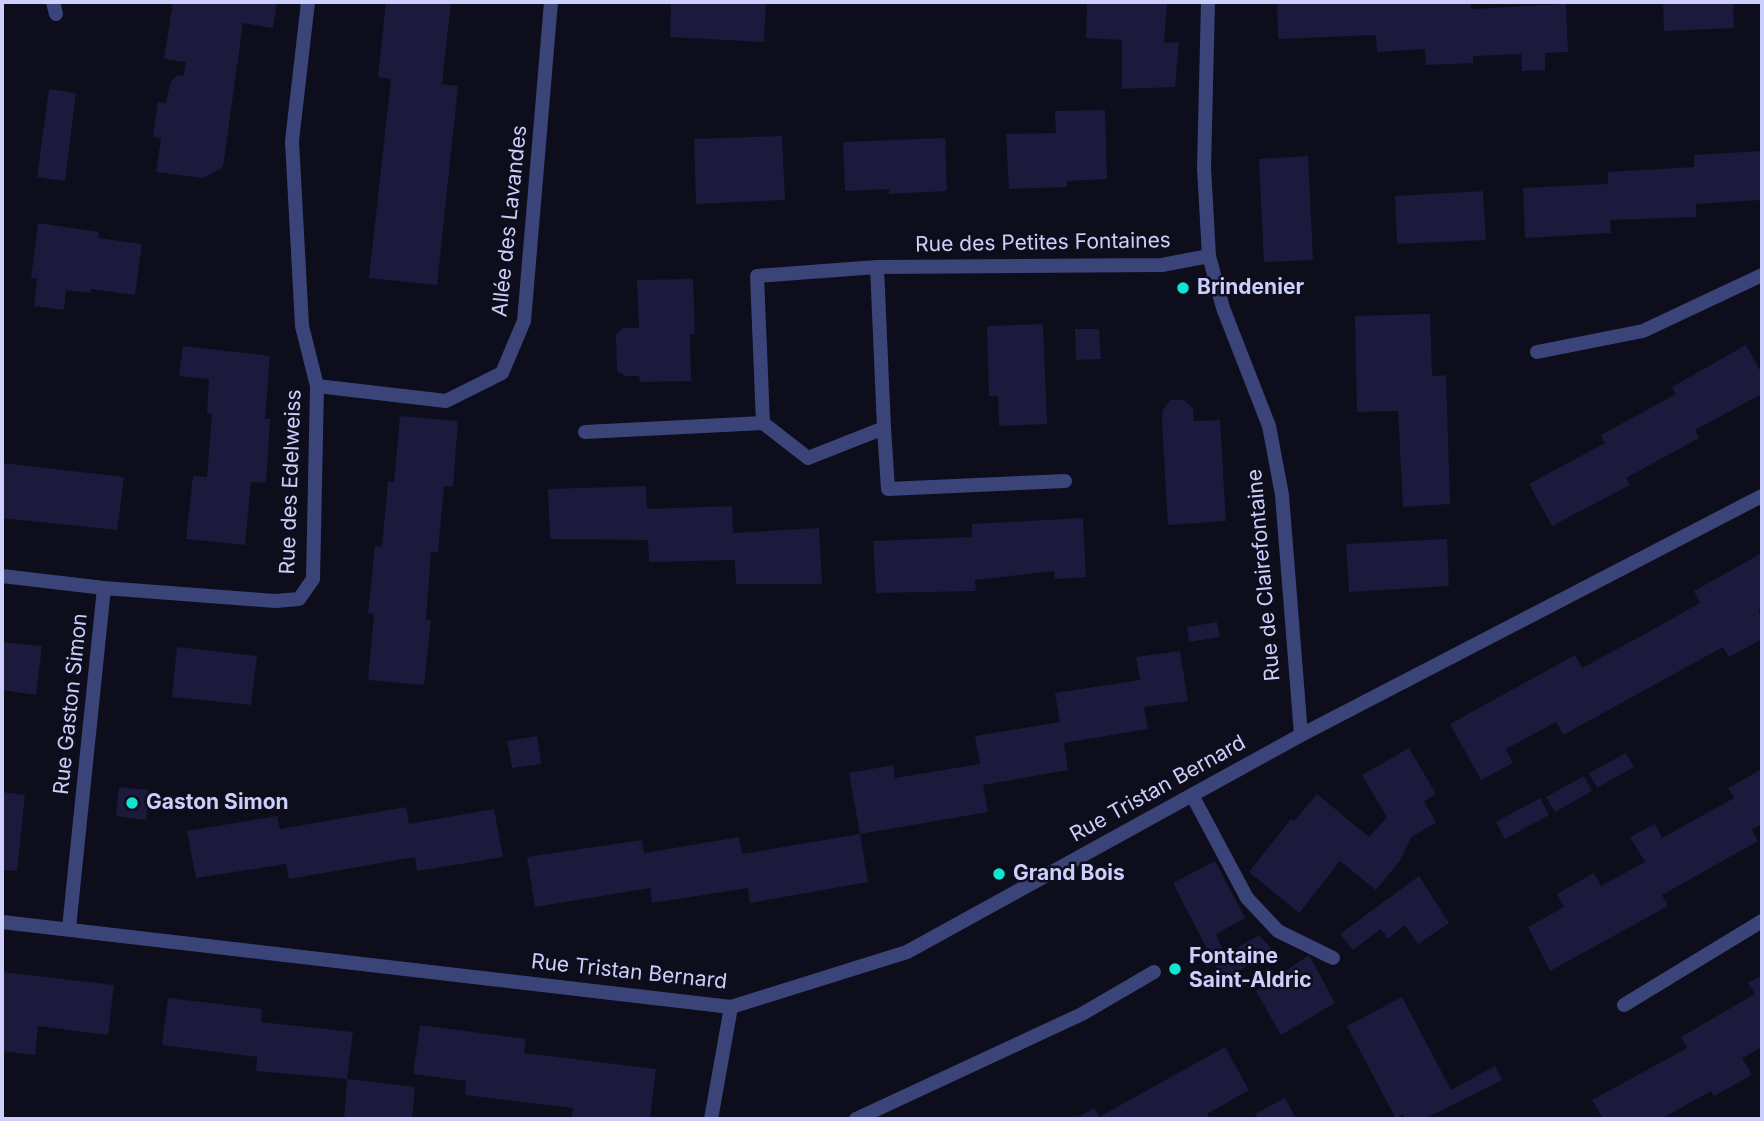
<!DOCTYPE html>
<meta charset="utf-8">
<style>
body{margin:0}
#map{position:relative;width:1764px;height:1121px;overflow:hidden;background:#0d0d1c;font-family:Inter,sans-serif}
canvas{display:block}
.frame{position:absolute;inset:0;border:4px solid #cccffb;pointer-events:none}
</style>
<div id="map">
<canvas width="1764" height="1121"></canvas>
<div class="frame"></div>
</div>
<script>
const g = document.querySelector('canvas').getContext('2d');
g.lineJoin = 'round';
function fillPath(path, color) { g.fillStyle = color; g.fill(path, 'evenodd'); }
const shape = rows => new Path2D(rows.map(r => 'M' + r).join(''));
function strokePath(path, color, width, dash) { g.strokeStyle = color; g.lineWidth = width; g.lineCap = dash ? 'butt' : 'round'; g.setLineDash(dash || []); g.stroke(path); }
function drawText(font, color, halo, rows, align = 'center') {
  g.font = font + ' Inter,sans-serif'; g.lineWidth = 5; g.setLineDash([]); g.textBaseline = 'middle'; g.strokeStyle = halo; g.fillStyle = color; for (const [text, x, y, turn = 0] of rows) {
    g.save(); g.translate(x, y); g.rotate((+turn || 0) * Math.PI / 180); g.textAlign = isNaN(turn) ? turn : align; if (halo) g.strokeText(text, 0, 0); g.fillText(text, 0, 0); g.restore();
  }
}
fillPath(shape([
 [173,2,277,2,273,28,243,23,223,167,203,178,156,172,161,138,153,137,158,102,166,103,170,83,176,76,184,75,186,62,164,59],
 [386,2,451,2,442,84,458,86,437,285,369,278,391,79,378,77],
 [671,2,766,2,764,42,670,37],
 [1087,2,1167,2,1164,43,1179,42,1175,87,1122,89,1122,40,1086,38],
 [1277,2,1471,2,1471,9,1566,4,1568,52,1545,53,1545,70,1522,71,1521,54,1473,56,1473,63,1426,65,1425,49,1377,52,1376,35,1278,39],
 [1663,2,1733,2,1734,28,1664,31],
 [49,89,76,93,65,181,37,177],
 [1105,110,1107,179,1067,181,1067,187,1009,189,1006,134,1056,133,1055,111],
 [782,136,785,200,696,204,694,139],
 [945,138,947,191,889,194,889,189,845,191,843,142],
 [1762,151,1762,200,1696,204,1696,217,1610,220,1611,233,1525,238,1523,188,1608,184,1608,172,1694,167,1694,155],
 [1308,156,1313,260,1264,262,1259,159],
 [1483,191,1486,240,1397,244,1395,196],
 [38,223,99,232,98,238,142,244,135,295,91,289,91,293,66,290,64,310,34,306,37,278,31,278],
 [693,279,695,334,690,334,691,381,640,382,639,376,626,376,617,371,616,335,623,328,639,328,637,280],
 [1430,314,1432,376,1446,375,1450,504,1403,507,1398,411,1357,412,1355,316],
 [1043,324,1047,424,999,426,998,396,989,396,987,326],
 [1075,329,1099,329,1101,359,1076,360],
 [1746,345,1762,374,1762,394,1695,430,1699,438,1626,478,1630,485,1552,526,1529,484,1605,443,1601,435,1676,394,1672,387],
 [183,346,270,356,265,419,270,419,266,483,251,482,245,545,186,539,193,476,207,477,212,414,207,413,209,379,179,376],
 [1170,400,1184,400,1193,408,1194,421,1220,420,1226,521,1168,525,1162,423,1163,410],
 [400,416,458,421,453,486,444,486,438,552,431,552,426,620,431,620,424,685,368,680,374,614,368,613,375,546,382,547,388,481,394,482],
 [2,463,124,477,117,530,2,518],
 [646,486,647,509,732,506,733,533,819,528,822,584,736,584,735,560,649,562,648,540,550,539,548,489],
 [1083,518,1086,577,1055,579,1054,571,975,580,976,591,876,593,873,541,972,537,972,524],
 [1447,539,1449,586,1349,592,1346,544],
 [1762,553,1762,608,1758,610,1762,618,1762,639,1729,657,1723,647,1563,735,1556,722,1506,749,1513,763,1481,780,1450,724,1575,655,1582,668,1652,630,1700,603,1694,591],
 [1217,622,1220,637,1189,642,1187,627],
 [2,642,42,646,36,695,2,690],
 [177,647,257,656,251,705,172,697],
 [1180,651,1188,701,1144,707,1148,729,1064,743,1068,770,983,785,988,812,860,834,849,773,893,765,895,778,980,764,975,736,1060,722,1055,693,1140,680,1136,657],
 [537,736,541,764,512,768,507,741],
 [1409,748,1436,794,1424,801,1436,823,1411,837,1401,859,1376,890,1340,861,1299,913,1249,872,1291,819,1294,821,1317,794,1369,837,1387,817,1362,775],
 [1626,753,1634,767,1597,788,1589,773],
 [1762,769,1762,824,1752,830,1758,841,1662,895,1668,906,1550,971,1528,927,1564,907,1557,894,1594,873,1601,886,1645,862,1630,837,1655,824,1662,838,1734,798,1728,788],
 [1584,776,1592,791,1555,812,1546,797],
 [119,787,149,790,146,820,116,816],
 [2,792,25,795,17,871,2,870],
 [1540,798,1549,815,1505,839,1496,822],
 [406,807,409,824,494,809,503,857,417,871,415,857,289,879,286,864,196,878,187,831,277,816,280,829],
 [860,834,868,882,750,903,748,888,652,903,650,888,535,907,527,857,642,840,644,853,739,837,742,854],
 [1215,861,1245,918,1216,934,1225,955,1259,935,1271,948,1224,982,1173,883],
 [1419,876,1449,923,1418,944,1405,925,1388,939,1381,929,1353,950,1340,934],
 [1309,955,1335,1003,1281,1035,1256,991],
 [2,972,114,985,108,1035,38,1026,35,1055,2,1051],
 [1762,975,1762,1047,1742,1058,1752,1075,1714,1096,1711,1091,1661,1119,1603,1119,1592,1100,1687,1048,1681,1037,1755,994,1748,983],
 [1402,997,1451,1090,1495,1066,1502,1080,1424,1119,1405,1119,1403,1114,1396,1119,1347,1026],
 [168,998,262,1009,261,1022,353,1032,347,1079,415,1087,412,1119,344,1119,347,1079,256,1071,257,1057,162,1045],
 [420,1025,526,1039,524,1053,656,1069,650,1119,571,1119,573,1108,465,1095,466,1081,413,1074],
 [1225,1047,1249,1090,1207,1114,1210,1119,1074,1119,1094,1108,1099,1117],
 [1285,1098,1296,1119,1258,1119,1255,1114]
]), '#1b1a3c');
strokePath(shape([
 [53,2,56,14],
 [1192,795,1247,898,1278,931,1333,958],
 [856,1119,1082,1014,1154,972]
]), '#3b4478', 14);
strokePath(shape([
 [1208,2,1204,168,1209,256,1223,308,1269,426,1282,495,1301,735],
 [877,267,884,428,808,458,763,423,757,276,877,267,1162,265,1209,256],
 [1537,352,1643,331,1762,275],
 [317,386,446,401,502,373,524,321,551,2],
 [884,428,888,489,1065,481],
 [585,432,763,423],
 [2,576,104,588,69,928],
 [104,588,275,601,299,599,313,579,317,386,302,326,292,141,308,2],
 [2,922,731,1007,907,952,1301,735,1762,496],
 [1624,1005,1762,921],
 [711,1119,731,1007]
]), '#3b4478', 14);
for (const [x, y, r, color] of [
 [1183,288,7,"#10e4d3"],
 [132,803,7,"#10e4d3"],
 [999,874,7,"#10e4d3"],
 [1175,969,7,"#10e4d3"]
]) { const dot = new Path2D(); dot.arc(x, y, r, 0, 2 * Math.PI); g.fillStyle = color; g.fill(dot); strokePath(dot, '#0d0d1c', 2.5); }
drawText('21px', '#cccffb', '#0d0d1c', [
 ["Allée des Lavandes",510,221,-84],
 ["Rue des Petites Fontaines",1043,243,-1],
 ["Rue des Edelweiss",291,482,-88],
 ["Rue de Clairefontaine",1264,575,-95],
 ["Rue Gaston Simon",71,704,-84],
 ["Rue Tristan Bernard",1158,789,-29],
 ["Rue Tristan Bernard",629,972,6]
]);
drawText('bold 21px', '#cccffb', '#0d0d1c', [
 ["Brindenier",1197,288],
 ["Gaston Simon",146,803],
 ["Grand Bois",1013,874],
 ["Fontaine",1189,957],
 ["Saint-Aldric",1189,981]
], 'left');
</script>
